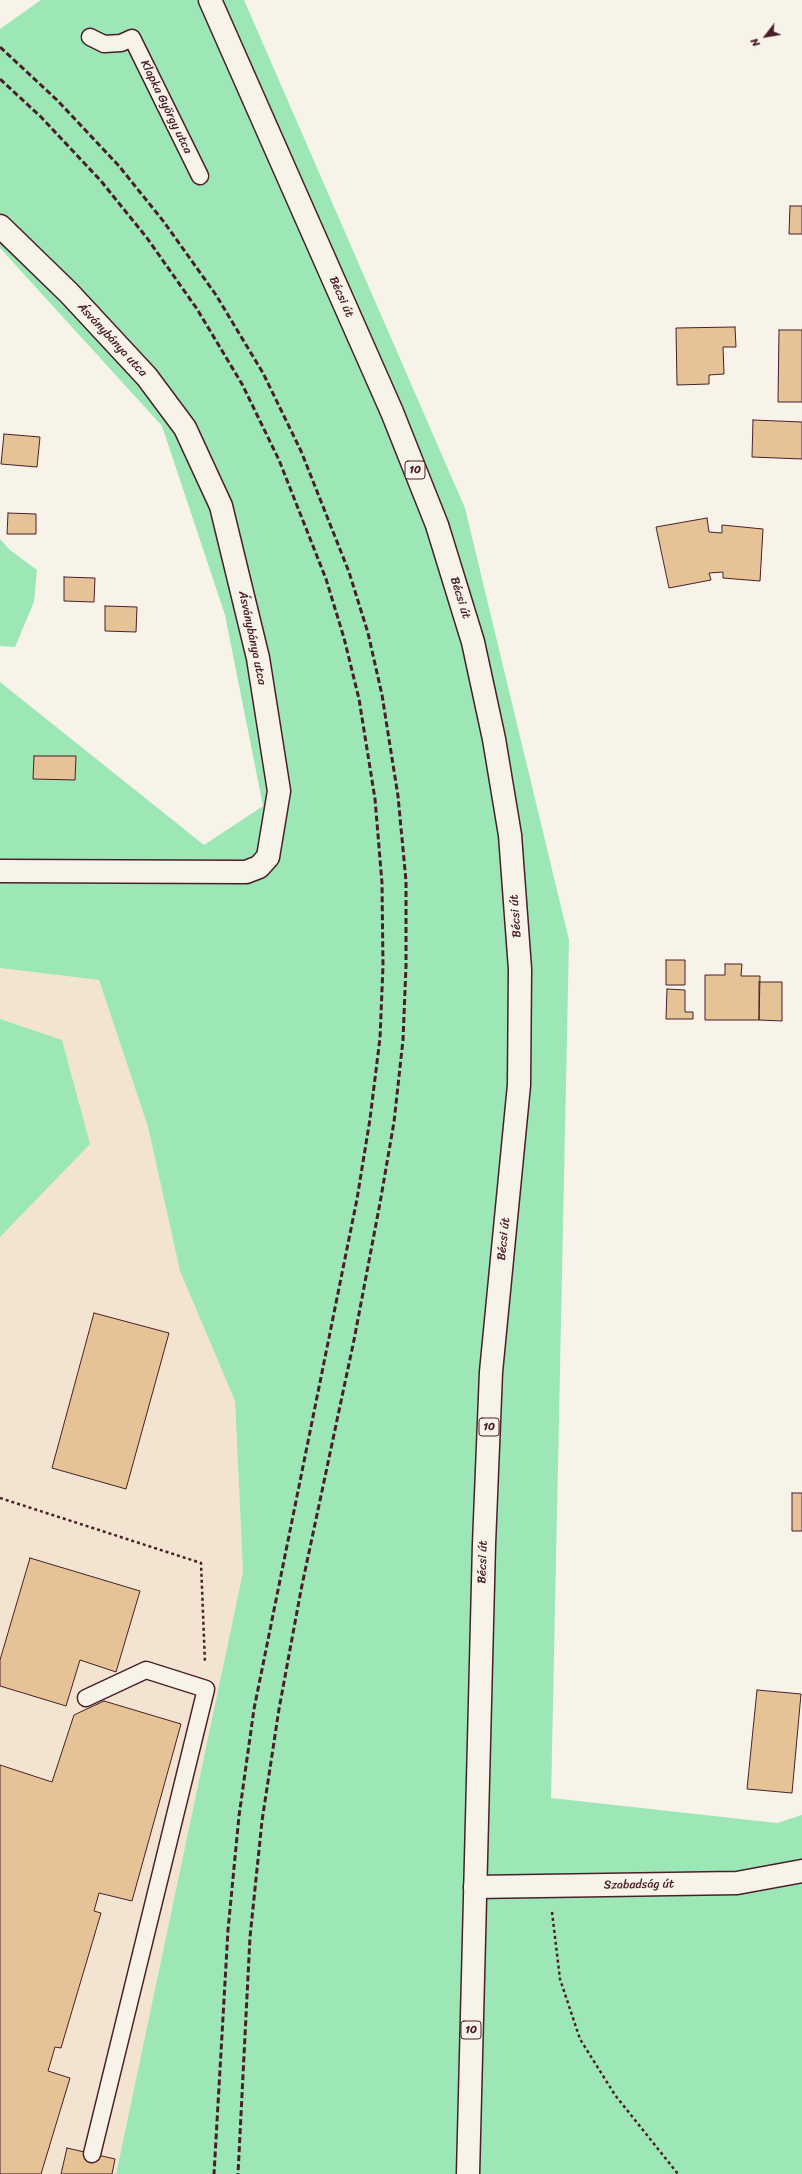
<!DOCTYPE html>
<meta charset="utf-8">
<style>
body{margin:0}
#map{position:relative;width:802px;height:2174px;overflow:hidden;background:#f7f3e8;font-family:Sriracha,sans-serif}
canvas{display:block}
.north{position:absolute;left:746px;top:16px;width:40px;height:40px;-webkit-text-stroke:3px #f7f3e8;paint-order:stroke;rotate:239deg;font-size:11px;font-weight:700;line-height:16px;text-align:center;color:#4a1f2b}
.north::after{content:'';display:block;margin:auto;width:14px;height:18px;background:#4a1f2b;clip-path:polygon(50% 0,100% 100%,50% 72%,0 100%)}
</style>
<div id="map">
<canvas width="802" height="2174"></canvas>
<div class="north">N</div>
</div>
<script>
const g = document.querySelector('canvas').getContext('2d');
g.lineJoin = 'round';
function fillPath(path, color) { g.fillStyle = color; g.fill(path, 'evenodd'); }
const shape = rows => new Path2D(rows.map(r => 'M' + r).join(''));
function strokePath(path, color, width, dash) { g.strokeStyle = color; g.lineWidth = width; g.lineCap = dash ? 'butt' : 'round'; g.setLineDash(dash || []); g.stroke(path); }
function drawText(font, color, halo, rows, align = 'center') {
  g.font = font + ' Sriracha,sans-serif'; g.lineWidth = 3.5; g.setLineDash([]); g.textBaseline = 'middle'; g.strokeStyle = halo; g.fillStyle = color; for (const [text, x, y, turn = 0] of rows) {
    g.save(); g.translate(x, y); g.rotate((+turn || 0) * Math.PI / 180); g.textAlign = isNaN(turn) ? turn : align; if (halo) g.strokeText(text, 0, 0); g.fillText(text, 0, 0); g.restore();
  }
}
fillPath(shape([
 [0,968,99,980,148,1127,180,1271,235,1401,243,1572,116,2174,0,2174]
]), '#f2e4d0');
fillPath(shape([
 [41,0,244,0,465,508,569,940,551,1798,777,1823,802,1815,802,2174,116,2174,243,1572,235,1401,180,1271,148,1127,99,980,0,968,0,682,204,845,263,806,225,615,162,426,0,248,0,29],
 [0,539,10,550,37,570,34,602,15,647,0,646],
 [0,1019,62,1040,90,1144,0,1237]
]), '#9de7b6');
const building = shape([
 [790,206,802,206,802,234,789,234,790,206],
 [735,327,736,347,723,347,724,374,709,375,709,384,677,385,676,328,735,327],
 [779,330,802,330,802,402,778,402,779,330],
 [753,420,802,422,802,459,752,457,753,420],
 [4,434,40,437,37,467,1,464,4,434],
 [8,513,36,514,36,534,7,534,8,513],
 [707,518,709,532,722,533,722,525,763,529,760,581,723,578,723,572,709,573,711,580,669,588,656,527,707,518],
 [64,577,95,578,94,602,64,601,64,577],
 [105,606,137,607,136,632,105,631,105,606],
 [34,756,76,756,75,780,33,779,34,756],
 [666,960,685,960,685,985,666,985,666,960],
 [725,964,742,964,741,976,760,976,759,1020,705,1020,705,975,725,975,725,964],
 [759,982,782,982,782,1021,759,1020,759,982],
 [667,989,685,990,685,1012,693,1012,693,1019,666,1019,667,989],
 [94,1313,169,1333,126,1489,52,1468,94,1313],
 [792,1493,802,1493,802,1531,792,1531,792,1493],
 [30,1558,140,1591,116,1672,80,1660,66,1706,0,1686,0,1660,30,1558],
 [757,1690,801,1694,792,1793,747,1789,757,1690],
 [104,1701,181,1724,132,1901,99,1893,94,1911,101,1913,61,2048,55,2047,48,2071,70,2078,41,2174,0,2174,0,1765,52,1782,74,1715,104,1701],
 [67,2148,115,2159,112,2174,61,2174,67,2148]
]);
fillPath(building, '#e6c297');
strokePath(building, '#4a1f2b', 1);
const service = shape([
 [90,37,104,44,121,43,132,38,200,176],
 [86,1698,146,1670,206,1689,92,2154]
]);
const minor = shape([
 [0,226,69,293,147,377,185,428,221,506,258,658,279,791,268,857,259,867,246,872,0,871]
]);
const secondary = shape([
 [475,1887,737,1883,802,1871]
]);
const primary = shape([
 [210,0,392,412,437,525,473,642,494,739,510,835,520,969,519,1085,491,1372,484,1544,468,2174]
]);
strokePath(service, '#4a1f2b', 19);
strokePath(minor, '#4a1f2b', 25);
strokePath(secondary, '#4a1f2b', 25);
strokePath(primary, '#4a1f2b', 25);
strokePath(shape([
 [0,1498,201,1563,205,1663],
 [552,1912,560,1979,580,2039,615,2095,678,2174]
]), '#4a1f2b', 2.5, [3, 3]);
strokePath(service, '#f7f3e8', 16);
strokePath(minor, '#f7f3e8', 22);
strokePath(secondary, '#f7f3e8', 22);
strokePath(primary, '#f7f3e8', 22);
strokePath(shape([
 [0,47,57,100,119,166,164,222,216,295,263,373,301,451,349,572,368,633,382,695,398,796,406,881,406,966,403,1040,394,1122,380,1203,354,1340,301,1590,279,1709,262,1821,250,1937,238,2174],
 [0,79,41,117,101,181,147,238,197,309,242,384,279,460,326,579,344,638,359,699,375,799,382,883,383,966,380,1038,370,1119,357,1199,254,1709,239,1816,228,1930,214,2174]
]), '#4a1f2b', 3, [6, 3]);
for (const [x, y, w] of [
 [415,470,20],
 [489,1427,20],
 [471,2030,20]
]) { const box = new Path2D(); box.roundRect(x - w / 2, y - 9, w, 18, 3); g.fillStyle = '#f7f3e8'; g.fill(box); strokePath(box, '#4a1f2b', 1); }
drawText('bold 11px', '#4a1f2b', null, [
 ["10",415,470],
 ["10",489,1427],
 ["10",471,2030]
]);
drawText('12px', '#4a1f2b', '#f7f3e8', [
 ["Klapka György utca",166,107,64],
 ["Bécsi út",341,297,66],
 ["Ásványbánya utca",112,340,47],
 ["Bécsi út",460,598,73],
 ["Ásványbánya utca",252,638,78],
 ["Bécsi út",516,916,-94],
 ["Bécsi út",504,1239,-84],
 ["Bécsi út",483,1562,-88],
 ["Szabadság út",639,1885,-1]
]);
</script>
